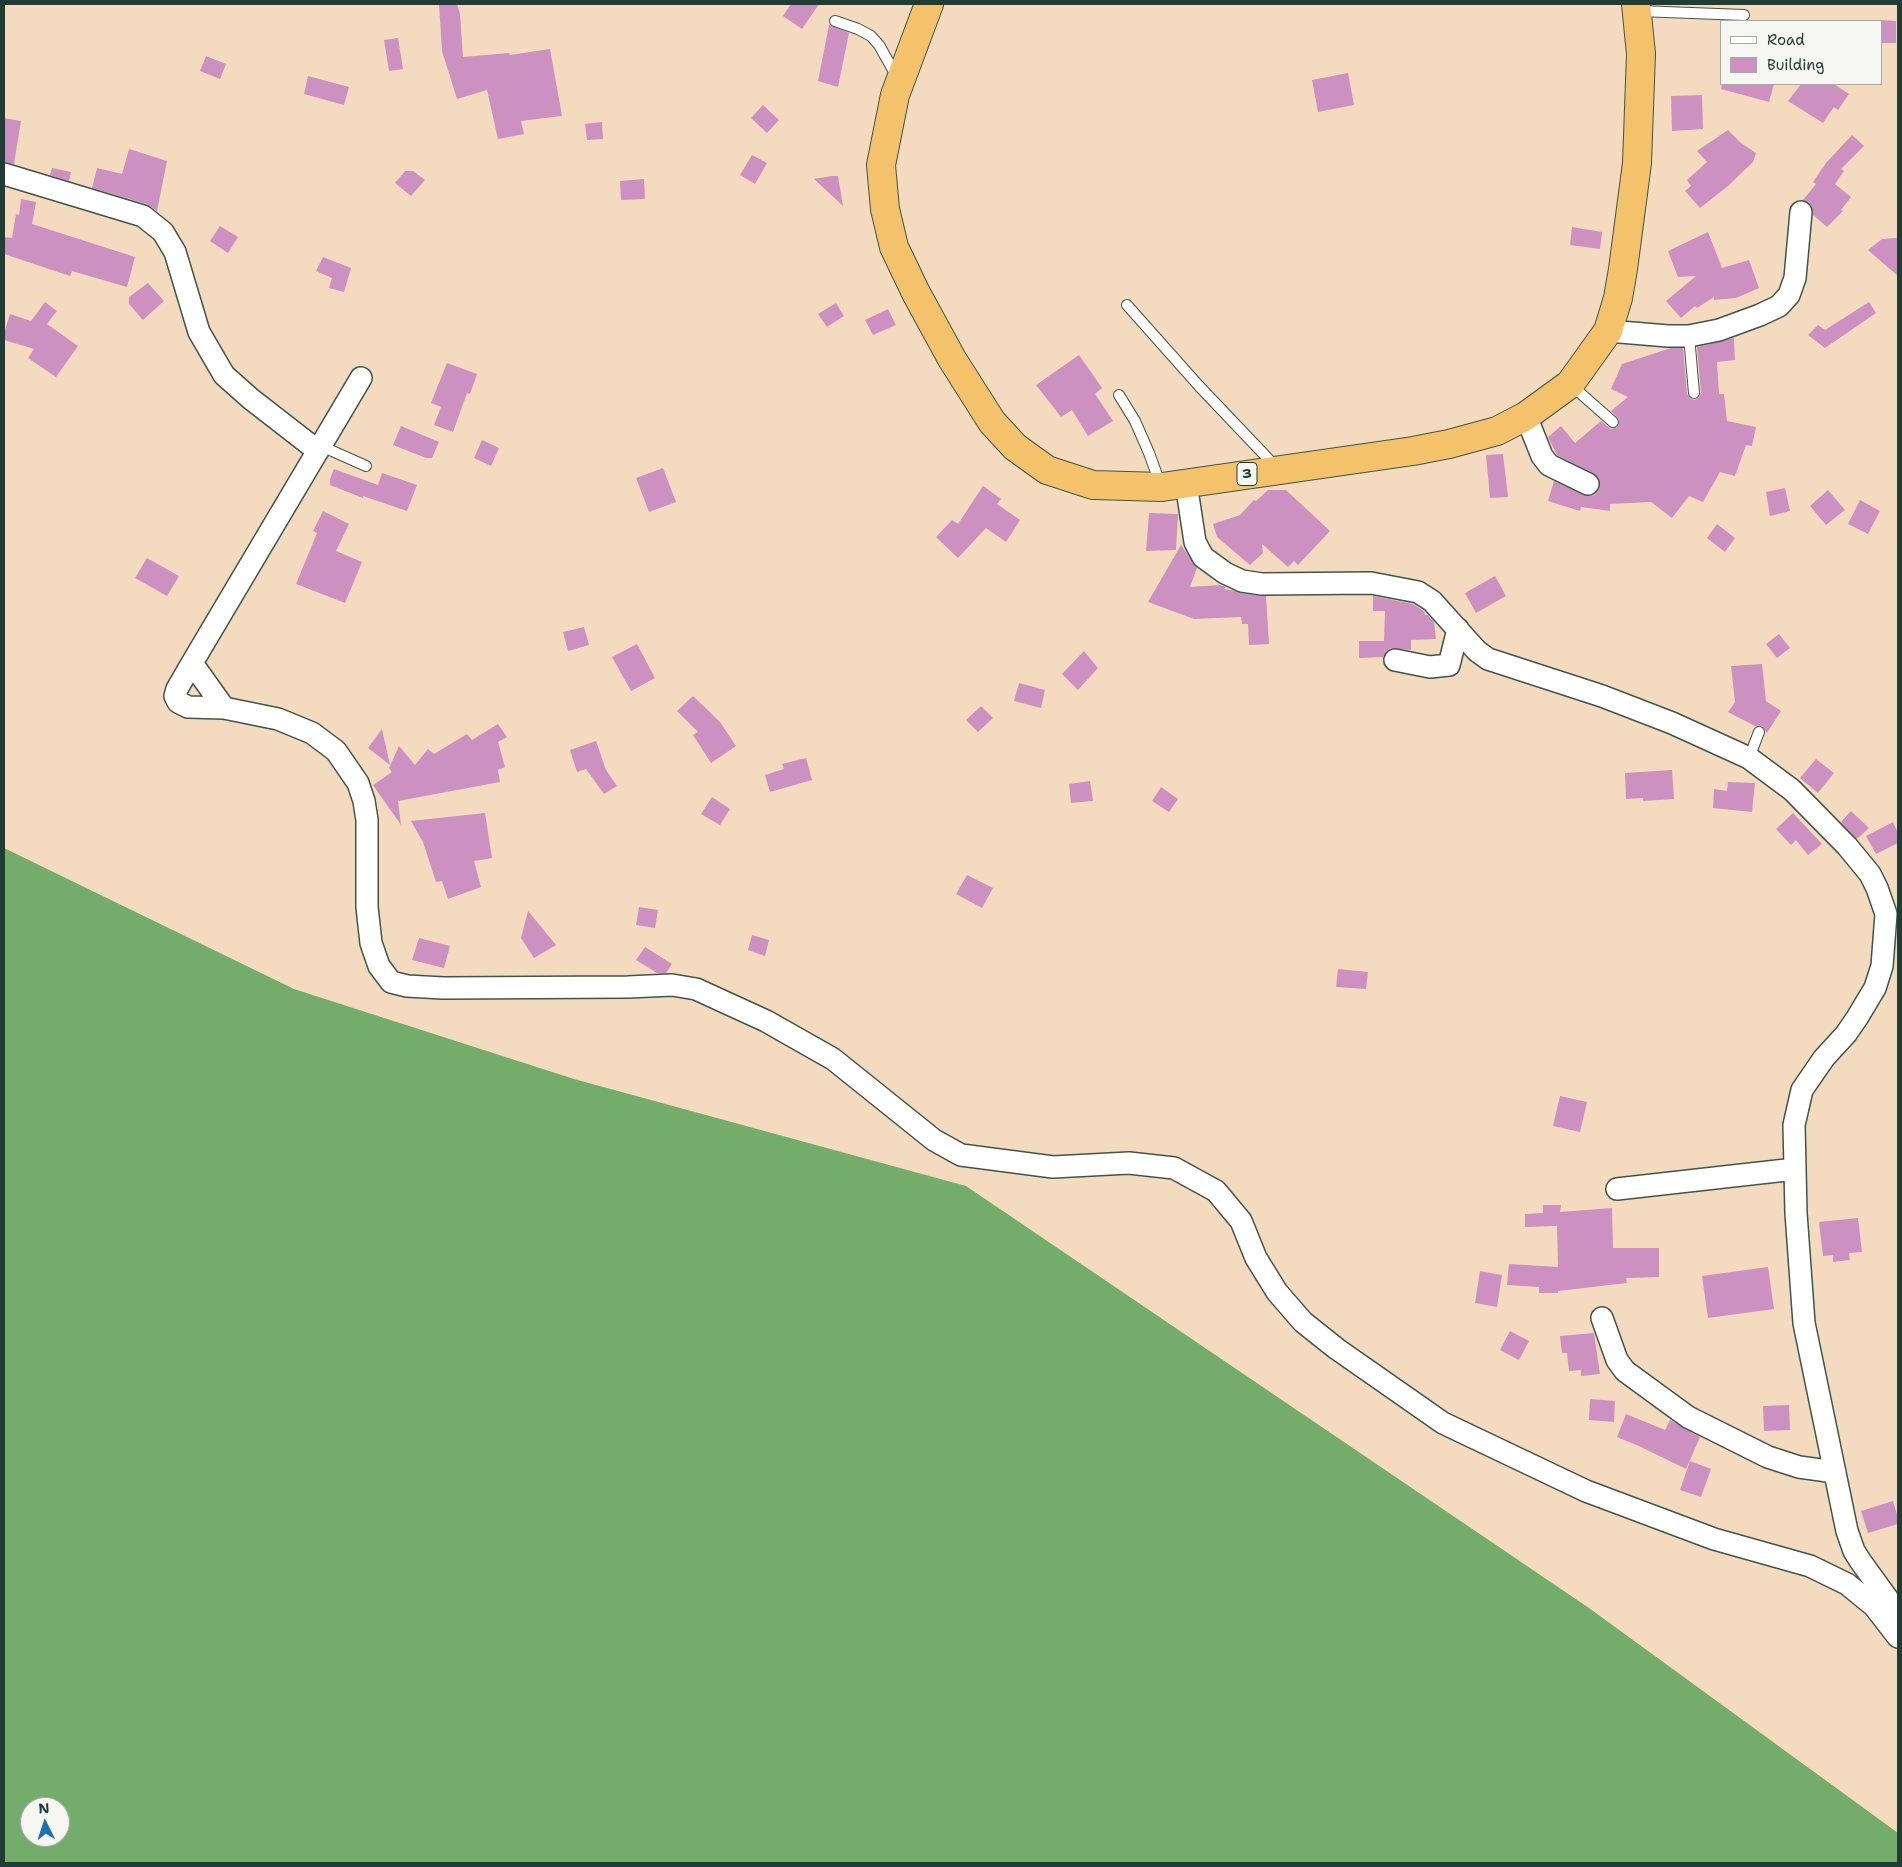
<!DOCTYPE html>
<style>
body{margin:0}
#map{position:relative;width:1902px;height:1867px;overflow:hidden;background:#f4dbbf;font-family:"Shantell Sans",sans-serif}
canvas{display:block}
.frame{position:absolute;inset:0;border:5px solid #1f3d34;pointer-events:none}
.legend{position:absolute;left:1720px;top:20px;width:162px;height:65px;box-sizing:border-box;background:#f6f6f2;border:1px solid #a0aca6;margin:0;padding:6px 9px;list-style:none;font-size:15px;color:#1f3d34}
.legend li{display:flex;align-items:center;gap:10px;height:25px}
.legend b{width:25px;border:1px solid #a0aca6}
.north{position:absolute;left:20px;top:1797px;width:50px;height:50px;box-sizing:border-box;background:#f6f6f2;border:1px solid #a0aca6;border-radius:50%;rotate:356deg;font-size:14px;font-weight:700;line-height:20px;text-align:center;color:#1f3d34}
.north::after{content:'';display:block;margin:auto;width:18px;height:22px;background:#1f6fb2;clip-path:polygon(50% 0,100% 100%,50% 72%,0 100%)}
</style>
<div id="map">
<canvas width="1902" height="1867"></canvas>
<div class="frame"></div>
<ul class="legend">
<li><b style="height:6px;background:#fff"></b>Road</li>
<li><b style="height:14px;background:#cc91c1"></b>Building</li>
</ul>
<div class="north">N</div>
</div>
<script>
const g = document.querySelector('canvas').getContext('2d');
g.lineJoin = 'round';
function fillPath(path, color) { g.fillStyle = color; g.fill(path, 'evenodd'); }
const shape = rows => new Path2D(rows.map(r => 'M' + r).join(''));
function strokePath(path, color, width, dash) { g.strokeStyle = color; g.lineWidth = width; g.lineCap = dash ? 'butt' : 'round'; g.setLineDash(dash || []); g.stroke(path); }
function drawText(font, color, halo, rows, align = 'center') {
  g.font = font + ' "Shantell Sans",sans-serif'; g.lineWidth = 4; g.setLineDash([]); g.textBaseline = 'middle'; g.strokeStyle = halo; g.fillStyle = color; for (const [text, x, y, turn = 0] of rows) {
    g.save(); g.translate(x, y); g.rotate((+turn || 0) * Math.PI / 180); g.textAlign = isNaN(turn) ? turn : align; if (halo) g.strokeText(text, 0, 0); g.fillText(text, 0, 0); g.restore();
  }
}
fillPath(shape([
 [4,848,294,989,574,1079,966,1186,1589,1608,1898,1833,1898,1863,4,1863],
 [30,1807,60,1807,60,1837,30,1837]
]), '#74ac6b');
fillPath(shape([
 [439,4,457,4,460,14,463,57,509,53,510,55,550,49,562,116,521,121,524,134,498,139,487,90,457,99,442,51],
 [791,4,819,4,802,29,783,16],
 [1881,20,1896,21,1896,43,1881,43],
 [829,25,849,33,838,87,818,81],
 [398,38,403,69,389,71,384,40],
 [206,56,226,64,220,79,200,71],
 [1348,73,1354,105,1318,112,1312,80],
 [308,76,349,87,344,105,304,94],
 [1722,84,1774,84,1769,102,1721,89],
 [1801,84,1834,84,1849,94,1838,110,1834,107,1823,123,1788,101],
 [1702,95,1703,129,1672,131,1671,96],
 [763,105,779,120,767,133,751,118],
 [4,118,21,121,14,164,4,162],
 [602,122,603,139,587,140,585,124],
 [1728,130,1741,143,1756,153,1753,162,1728,186,1700,208,1685,191,1691,186,1687,180,1707,162,1697,151],
 [1852,135,1864,146,1841,169,1844,171,1835,184,1851,197,1841,210,1843,211,1827,227,1813,215,1812,207,1809,202,1803,200,1816,184,1813,182,1826,163],
 [129,149,167,161,157,211,147,204,92,188,97,168,122,174],
 [752,155,767,163,755,184,740,175],
 [52,168,71,172,69,181,50,175],
 [405,171,413,171,425,180,411,196,395,183],
 [832,176,838,176,843,206,814,179],
 [644,179,645,199,621,200,620,181],
 [21,199,36,202,32,224,135,257,127,287,72,271,70,276,4,254,4,237,12,238,16,214,19,215],
 [220,226,238,237,228,253,210,241],
 [1572,227,1602,232,1600,249,1570,245],
 [1708,232,1722,268,1749,260,1759,288,1736,298,1714,300,1714,297,1697,308,1695,306,1681,318,1666,301,1696,276,1678,277,1668,251],
 [1898,238,1898,276,1868,250,1882,239],
 [323,257,351,268,344,292,329,288,332,278,316,271],
 [148,283,164,301,143,320,129,304,129,297],
 [45,302,57,311,47,324,78,346,56,377,28,358,34,349,4,340,4,333,10,314,31,321],
 [1869,302,1876,313,1825,348,1808,335,1818,325,1825,330],
 [836,303,844,316,827,327,818,314],
 [888,309,896,325,873,335,865,320],
 [1734,338,1735,360,1717,362,1719,394,1724,394,1727,421,1756,427,1752,446,1746,445,1735,476,1720,472,1703,502,1689,496,1672,518,1651,502,1610,504,1610,511,1581,507,1580,511,1548,501,1554,481,1588,496,1595,495,1599,490,1600,483,1598,477,1557,455,1548,437,1561,426,1575,443,1601,421,1611,429,1618,427,1619,419,1611,411,1628,397,1611,389,1622,364,1671,348,1683,348,1687,394,1691,399,1695,400,1700,396,1701,392,1697,347],
 [1079,355,1102,388,1095,394,1113,421,1088,436,1072,410,1061,417,1036,385],
 [447,363,477,374,470,394,467,393,453,432,434,425,441,407,431,403],
 [401,426,439,442,432,458,426,458,393,445],
 [482,440,499,448,491,466,474,458],
 [1503,454,1508,497,1490,498,1486,455],
 [663,468,676,502,649,512,636,478],
 [334,469,378,485,382,473,417,485,407,511,363,496,363,498,330,485,330,479],
 [983,486,1001,499,997,504,1020,520,1006,542,986,528,958,558,936,537,952,520,958,524],
 [1785,488,1790,511,1770,516,1766,492],
 [1268,490,1286,490,1330,531,1298,565,1294,561,1288,567,1262,544,1263,553,1250,565,1217,537,1213,524,1240,515,1254,500,1256,501],
 [1828,490,1845,510,1826,525,1810,506],
 [1860,500,1880,511,1868,534,1848,524],
 [323,511,349,524,336,551,362,562,345,603,296,584,317,533,313,531],
 [1149,513,1178,514,1176,550,1146,551],
 [1717,524,1735,538,1725,552,1707,538],
 [1181,545,1197,568,1190,587,1220,585,1226,587,1224,589,1266,596,1269,644,1249,645,1248,624,1242,624,1241,617,1194,619,1148,602],
 [147,558,179,576,167,596,135,578],
 [1495,576,1506,596,1476,613,1465,593],
 [1373,596,1413,604,1424,611,1425,615,1428,615,1434,622,1436,639,1411,640,1411,650,1391,648,1386,651,1383,657,1359,658,1359,641,1384,641,1385,611,1373,611],
 [584,627,589,645,568,651,563,632],
 [1779,634,1790,648,1777,658,1766,644],
 [637,644,655,678,631,691,612,657],
 [1084,651,1098,668,1078,690,1062,674],
 [1762,664,1766,701,1781,711,1767,733,1762,726,1755,726,1728,712,1735,702,1731,666],
 [1019,683,1045,690,1041,708,1014,701],
 [693,696,720,722,736,746,711,763,693,735,698,732,677,711],
 [981,706,993,718,978,732,966,720],
 [498,724,507,737,498,742,505,767,498,770,500,782,398,801,401,825,373,785,392,772,389,768,399,746,415,765,428,749,434,754,467,734,472,740],
 [382,729,390,765,368,748],
 [596,741,606,770,617,786,604,794,586,769,577,772,570,750],
 [806,758,812,780,770,792,765,775,784,769,782,764],
 [1816,759,1834,773,1818,793,1800,778],
 [1672,770,1674,799,1643,801,1643,798,1626,799,1625,773],
 [1090,781,1093,801,1071,803,1069,784],
 [1728,782,1755,783,1752,812,1713,808,1714,789,1727,791],
 [1161,787,1178,799,1169,812,1152,801],
 [712,797,730,809,720,825,701,814],
 [1851,811,1869,828,1857,839,1841,822],
 [485,813,492,858,474,861,481,887,448,899,442,881,436,882,423,842,411,821],
 [1793,813,1822,844,1808,855,1796,840,1791,845,1776,829],
 [1893,822,1898,833,1898,843,1876,854,1866,836],
 [967,875,993,888,982,908,956,894],
 [639,907,658,910,655,928,636,925],
 [528,911,556,945,534,958,521,938],
 [752,935,769,940,765,956,748,950],
 [419,938,450,946,444,968,412,960],
 [645,947,672,964,666,973,657,973,636,960],
 [1338,969,1368,972,1366,989,1336,987],
 [1560,1096,1587,1102,1580,1132,1553,1126],
 [1543,1205,1561,1205,1560,1212,1612,1208,1613,1248,1659,1248,1659,1277,1626,1278,1627,1283,1558,1291,1558,1293,1539,1293,1539,1287,1507,1285,1509,1264,1558,1267,1557,1226,1525,1227,1525,1214,1543,1213],
 [1858,1218,1862,1252,1849,1253,1850,1260,1833,1262,1833,1255,1823,1256,1819,1222],
 [1768,1267,1774,1309,1708,1318,1702,1276],
 [1480,1271,1502,1275,1497,1307,1475,1303],
 [1510,1331,1529,1341,1519,1360,1500,1350],
 [1594,1333,1600,1374,1581,1376,1581,1370,1569,1371,1567,1353,1562,1353,1560,1336],
 [1590,1399,1615,1401,1614,1422,1589,1420],
 [1789,1405,1790,1430,1764,1431,1763,1406],
 [1626,1414,1665,1430,1670,1420,1700,1437,1686,1469,1641,1447,1617,1437],
 [1690,1461,1711,1469,1701,1497,1680,1490],
 [1893,1501,1898,1518,1898,1524,1868,1533,1861,1511]
]), '#cc91c1');
const service = shape([
 [1639,11,1744,15],
 [835,21,858,29,871,36,879,45,897,77],
 [1127,305,1199,386,1276,467],
 [1689,336,1694,393],
 [1571,385,1613,422],
 [1119,395,1135,421,1149,453,1161,486],
 [321,446,366,466],
 [1749,758,1759,732]
]);
const minor = shape([
 [4,174,143,216,163,232,175,252,199,332,224,375,251,399,318,451],
 [1608,331,1668,336,1689,336,1719,330,1760,315,1779,306,1789,295,1795,278,1801,212],
 [361,378,192,663,177,689,175,696,178,702,188,707,224,708,278,719,312,733,336,751,358,783,364,801,367,820,367,907,371,943,379,966,391,982,407,986,443,988,628,987,672,985,696,989,766,1021,833,1059,934,1140,961,1155,1053,1167,1129,1163,1174,1168,1216,1191,1241,1221,1256,1258,1277,1292,1303,1322,1337,1349,1443,1423,1586,1491,1714,1539,1810,1566,1847,1584,1874,1606,1898,1637],
 [1526,416,1542,456,1549,465,1588,484],
 [1186,483,1195,542,1203,557,1225,573,1242,581,1262,584,1371,583,1418,592,1432,601,1477,651,1488,659,1602,696,1672,723,1749,758,1792,790,1847,846,1870,874,1877,888,1886,914,1882,966,1875,988,1857,1018,1846,1034,1824,1058,1802,1090,1794,1125,1796,1213,1804,1323,1847,1531,1854,1551,1861,1562,1898,1613],
 [1395,660,1430,667,1449,665,1458,629],
 [192,663,224,708],
 [1617,1189,1795,1169],
 [1602,1318,1617,1360,1625,1371,1688,1417,1768,1457,1799,1467,1835,1472]
]);
const trunk = shape([
 [929,4,895,95,881,165,885,209,894,247,916,293,952,359,992,422,1015,447,1047,470,1093,485,1162,487,1413,451,1449,444,1497,431,1526,416,1570,384,1608,331,1618,298,1623,269,1637,163,1641,54,1636,4]
]);
strokePath(service, '#3f5549', 12);
strokePath(minor, '#3f5549', 24);
strokePath(trunk, '#3f5549', 30);
strokePath(service, '#fff', 10);
strokePath(minor, '#fff', 21);
strokePath(trunk, '#f3c26a', 28);
for (const [x, y, w] of [
 [1247,474,20]
]) { const box = new Path2D(); box.roundRect(x - w / 2, y - 11.5, w, 23, 4); g.fillStyle = '#f6f6f2'; g.fill(box); strokePath(box, '#1f3d34', 1); }
drawText('bold 14px', '#1f3d34', null, [
 ["3",1247,474]
]);
</script>
